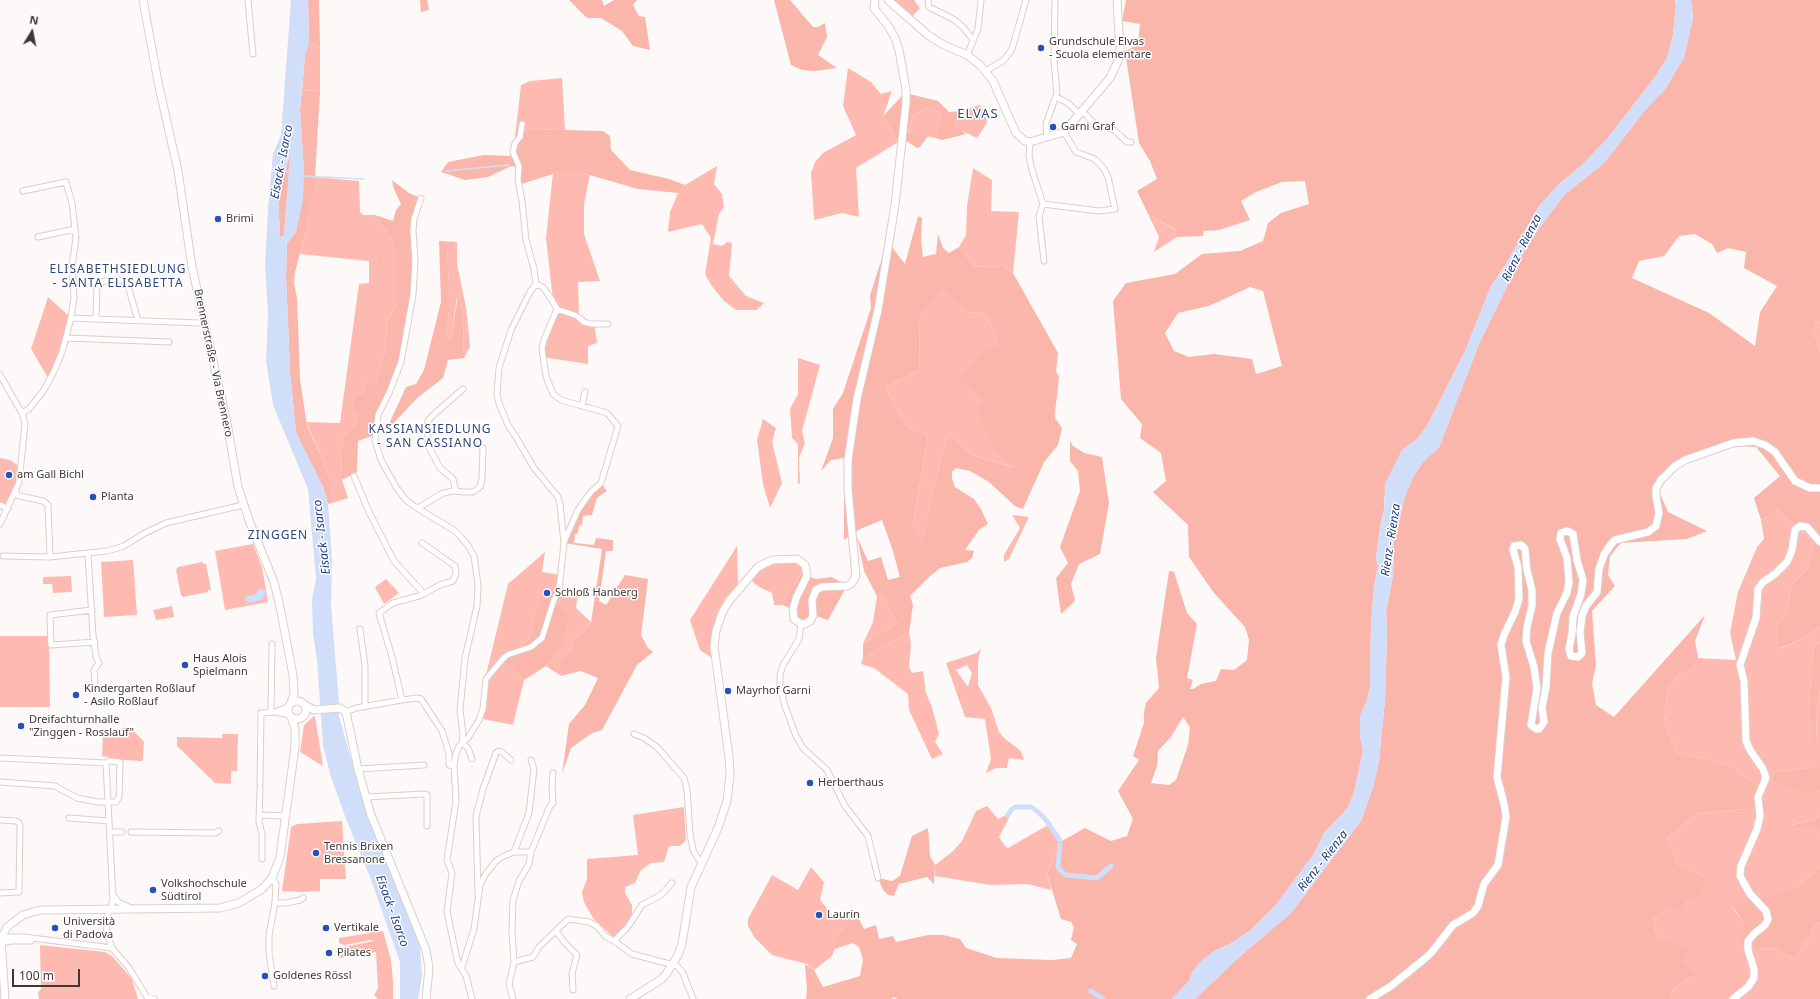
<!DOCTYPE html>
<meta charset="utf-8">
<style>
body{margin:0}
#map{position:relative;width:1820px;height:999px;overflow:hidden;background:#fef9f9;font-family:"Noto Sans",sans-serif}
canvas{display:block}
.north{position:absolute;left:12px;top:12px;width:40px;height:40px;-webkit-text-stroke:3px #fff;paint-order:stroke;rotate:10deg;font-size:11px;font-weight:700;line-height:16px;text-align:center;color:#3f3735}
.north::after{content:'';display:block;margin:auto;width:14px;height:18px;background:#3f3735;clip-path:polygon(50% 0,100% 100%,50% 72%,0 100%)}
.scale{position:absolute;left:12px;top:969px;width:68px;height:18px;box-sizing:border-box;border:2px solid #3f3735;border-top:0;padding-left:5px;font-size:12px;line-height:14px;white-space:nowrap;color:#3f3735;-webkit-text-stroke:3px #fff;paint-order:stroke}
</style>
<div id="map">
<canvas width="1820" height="999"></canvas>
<div class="north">N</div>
<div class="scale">100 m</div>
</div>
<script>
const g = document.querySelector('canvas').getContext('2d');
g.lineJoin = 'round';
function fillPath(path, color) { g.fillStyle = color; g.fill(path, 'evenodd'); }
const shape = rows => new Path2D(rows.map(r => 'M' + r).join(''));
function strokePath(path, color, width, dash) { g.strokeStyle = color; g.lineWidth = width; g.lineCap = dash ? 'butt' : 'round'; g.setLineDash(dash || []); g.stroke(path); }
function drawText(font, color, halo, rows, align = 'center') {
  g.font = font + ' "Noto Sans",sans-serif'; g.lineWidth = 3; g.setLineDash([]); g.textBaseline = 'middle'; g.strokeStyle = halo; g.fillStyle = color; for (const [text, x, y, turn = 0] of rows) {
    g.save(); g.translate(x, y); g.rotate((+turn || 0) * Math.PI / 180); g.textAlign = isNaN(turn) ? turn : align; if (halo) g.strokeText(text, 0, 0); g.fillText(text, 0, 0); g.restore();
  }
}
fillPath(shape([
 [885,0,914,0,920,8,909,20],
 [309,42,320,47,320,92,302,90,305,55],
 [848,68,871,82,881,94,892,91,883,116,898,142,856,168,859,217,842,213,814,220,811,173,815,162,823,153,856,135,843,106],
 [562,78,565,130,527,129,515,137,521,85,530,81],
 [979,105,985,111,987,123,977,138,961,130,957,126,956,120,958,117,965,110],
 [927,107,942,112,935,138,908,132,913,115],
 [717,166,714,184,722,194,724,207,719,214,713,244,722,246,727,242,732,243,729,276,746,296,764,303,757,310,736,310,724,301,711,285,705,274,711,238,702,224,668,232,670,212,678,193,685,185],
 [569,168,590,175,584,204,584,234,600,281,578,282,579,315,594,323,597,343,588,346,588,364,542,357,554,309,546,238,553,173],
 [973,168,992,180,991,211,1019,212,1013,273,1002,266,975,267,959,247,966,235,967,206],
 [314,177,359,181,360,212,364,215,379,220,392,240,396,261,396,305,388,320,385,351,376,387,366,383,359,414,353,428,344,436,341,454,342,480,348,498,332,503,331,485,324,463,306,422,340,423,359,284,369,283,369,261,300,254,307,227],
 [1148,214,1178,231,1177,237,1154,252,1159,237],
 [457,242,457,264,466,307,470,346,464,358,463,311,457,297,451,338,446,337,450,302,447,248,453,250],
 [943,288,967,312,985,313,994,331,998,345,984,401,1016,468,972,455,950,434,943,450,922,544,913,524,928,436,906,426,885,387,919,370,920,316],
 [48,297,70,317,55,376,48,378,31,349],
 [1816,320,1820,323,1820,352,1813,330],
 [798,358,820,365,802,431,805,443,799,458,800,483,798,484,798,444,792,438,790,409,798,394],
 [763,419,776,428,772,442,782,483,770,508,763,484,757,440],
 [0,458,10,460,20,467,17,483,11,498,5,503,0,502],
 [1777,510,1814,541,1807,569,1791,585,1788,609,1776,629,1780,649,1806,637,1820,627,1820,641,1814,646,1811,669,1809,714,1816,744,1817,705,1820,690,1820,766,1777,772,1814,792,1820,791,1820,814,1816,819,1789,826,1816,827,1820,833,1820,868,1797,887,1733,908,1745,924,1758,949,1774,948,1795,959,1817,923,1820,922,1820,999,1670,999,1673,989,1687,979,1697,975,1658,940,1653,920,1668,908,1682,911,1688,900,1707,877,1678,865,1667,838,1698,813,1745,809,1756,811,1756,783,1739,774,1733,766,1676,752,1664,723,1668,687,1679,674,1693,669,1698,658,1736,660,1730,633,1738,592,1757,547,1764,539,1761,520],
 [1012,515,1029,517,1009,559,1004,562,1004,555,1020,528],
 [253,544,262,567,268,602,225,610,215,551],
 [737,546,738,585,741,587,722,613,715,660,700,650,690,620],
 [545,552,542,572,561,575,559,590,578,593,576,608,591,622,589,627,576,638,570,652,563,657,559,664,561,676,546,666,563,646,540,599,529,639,504,662,524,680,513,725,478,718,481,706,484,678,487,671,508,584],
 [133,560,137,615,104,617,101,562],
 [202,562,204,564,206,564,211,590,208,590,208,592,183,597,181,595,176,570,178,567],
 [802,562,803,571,782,605,774,605,772,593,759,587,748,578,764,563],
 [71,576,72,592,53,593,52,584,43,584,43,577],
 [386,579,399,593,384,604,375,587],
 [881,594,897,623,863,644,873,622,877,596],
 [172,606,174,617,156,620,153,610],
 [909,632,911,645,909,667,912,673,923,671,926,693,932,707,939,734,935,742,943,754,932,759,909,710,908,694,874,668,861,664,863,658],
 [0,636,49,636,50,707,0,707],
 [981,648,978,661,978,685,991,708,999,732,1004,738,1021,751,1024,760,1009,758,1007,768,996,768,986,773,991,759,985,719,965,717,946,663,977,653],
 [967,665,972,673,968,687,956,670],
 [314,716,315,717,323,766,300,752,304,725],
 [130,727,144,742,143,759,142,761,108,759,108,757,102,756,103,735,115,733,122,728],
 [222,734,238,734,237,771,231,771,231,784,215,783,177,746,177,737,222,738],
 [987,806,998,819,1012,812,999,837,1005,846,1008,848,1048,825,1058,839,1062,841,1047,874,1051,890,1027,884,991,885,935,876,935,865,952,852,962,841,976,811],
 [684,807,686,840,680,846,669,846,664,862,651,863,641,870,635,883,625,887,625,893,632,905,632,914,624,929,613,937,593,918,584,902,582,892,587,879,587,859,638,855,633,815],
 [342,821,346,879,320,879,320,891,302,892,282,891,291,827,297,824],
 [811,867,824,882,820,900,833,916,855,911,840,934,832,956,814,970,807,964,772,955,754,937,748,926,748,919,772,875,798,890],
 [374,926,375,932,383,931,391,960,393,981,393,999,378,999,374,995,378,988,376,952,340,958,338,948,374,941,371,940,344,945,339,943,339,938,370,933,369,927],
 [40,945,105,952,112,956,132,979,138,999,39,999,38,992,41,989]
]), '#febab0');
fillPath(shape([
 [308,0,319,0,320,47,309,42],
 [420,0,427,0,429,10,421,12],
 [569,0,602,0,604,6,614,0,637,0,633,5,639,16,645,17,650,50,633,46,622,31,601,18,587,18],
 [774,0,790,0,813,27,818,27,825,23,827,37,818,55,837,68,814,71,802,70,791,65],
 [1126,0,1675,0,1676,6,1673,35,1667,58,1655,77,1607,139,1582,165,1559,184,1539,206,1507,262,1490,288,1466,349,1427,426,1416,440,1402,450,1395,466,1384,499,1384,510,1381,522,1376,558,1378,566,1374,587,1371,624,1370,686,1367,701,1360,716,1360,736,1363,750,1354,793,1347,809,1324,833,1314,854,1275,906,1251,930,1230,944,1214,951,1193,971,1189,981,1172,999,897,999,895,997,891,999,806,999,807,991,805,964,814,970,823,987,860,976,863,960,859,947,853,943,834,949,840,934,855,911,864,929,876,925,879,939,893,936,896,942,928,935,943,935,960,939,966,948,997,958,1053,960,1071,958,1077,944,1071,940,1074,927,1071,922,1061,919,1047,874,1062,841,1085,828,1111,841,1127,836,1133,819,1118,791,1139,760,1133,756,1144,723,1144,712,1146,703,1159,688,1156,658,1169,571,1174,572,1187,613,1197,624,1187,678,1193,680,1190,689,1193,689,1201,684,1216,681,1221,669,1234,670,1247,660,1249,640,1245,627,1214,593,1189,557,1188,525,1153,492,1166,481,1161,453,1140,438,1142,424,1121,399,1113,301,1126,283,1175,274,1202,254,1240,251,1263,241,1268,223,1281,213,1309,204,1305,181,1282,182,1256,192,1241,201,1250,220,1219,230,1203,231,1203,236,1177,237,1177,230,1148,214,1137,191,1157,179,1150,161,1139,143,1125,51,1138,45,1140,24,1122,21],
 [1250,287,1263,291,1282,366,1256,374,1252,359,1214,354,1189,357,1174,351,1165,333,1178,313,1209,306],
 [1183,717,1190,727,1188,745,1176,780,1169,785,1151,783,1157,766,1158,751,1171,737],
 [1691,0,1820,0,1820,323,1816,320,1813,330,1820,352,1820,627,1806,637,1779,649,1776,629,1788,609,1791,585,1807,569,1814,541,1777,510,1761,520,1754,498,1780,476,1756,447,1726,445,1681,461,1658,489,1668,512,1707,531,1687,539,1621,543,1610,556,1608,575,1615,586,1592,611,1596,666,1592,683,1596,705,1614,717,1705,615,1695,641,1698,658,1693,669,1679,674,1668,687,1664,723,1676,752,1733,766,1739,774,1756,783,1757,811,1745,809,1698,813,1667,838,1678,865,1707,877,1701,895,1688,900,1682,912,1668,908,1653,920,1658,940,1688,947,1683,962,1698,975,1687,979,1673,989,1670,999,1195,999,1239,957,1291,913,1361,821,1373,787,1379,761,1385,700,1387,632,1386,612,1393,576,1394,542,1405,496,1413,477,1423,462,1439,447,1479,344,1519,261,1535,234,1564,195,1604,163,1646,109,1665,89,1684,57,1693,17],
 [1695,234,1712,244,1717,253,1728,248,1746,252,1744,268,1777,286,1760,312,1755,346,1709,313,1632,278,1639,261,1664,256,1679,236],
 [302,90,320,92,315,178,307,227,295,272,294,283,297,298,300,379,307,426,324,463,331,485,332,503,328,504,323,487,296,433,290,372,286,276,287,243,296,232,304,173,300,110],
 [905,93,938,101,949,112,964,111,958,116,956,120,957,126,966,134,942,140,935,138,942,112,927,107,913,115,908,132,928,136,920,147,917,148,905,140,898,142,883,116],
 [527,129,603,131,610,136,611,150,630,170,669,179,685,185,678,193,638,189,569,169,518,185,517,167,511,166,488,177,465,180,441,172,448,162,484,155,513,156,512,149,515,137],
 [291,150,284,235,280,237,278,196],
 [392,180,409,193,421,198,414,219,413,295,401,362,378,415,375,435,358,441,357,472,342,480,341,454,344,436,353,428,359,414,353,408,356,396,363,395,366,383,376,386,385,351,388,320,396,305,396,261,392,240,379,220,364,215,375,215,393,221,396,210,401,204,394,189],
 [918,216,922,218,921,240,923,257,936,254,938,234,943,248,949,253,959,247,975,267,1002,266,1013,273,1058,353,1056,371,1059,377,1055,413,1055,418,1062,428,1058,445,1044,462,1023,509,1015,506,989,482,970,471,956,468,952,472,952,478,955,487,974,499,981,509,988,524,979,530,965,550,974,551,972,558,967,562,940,568,929,577,910,596,913,605,909,632,863,658,863,644,897,623,881,594,877,596,864,571,857,537,868,561,881,557,888,580,900,577,893,551,882,520,860,529,844,540,844,458,831,460,821,471,833,438,833,409,843,393,871,308,870,295,883,255,892,247,905,264],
 [943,289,967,312,985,313,994,331,998,345,985,349,959,379,984,401,976,406,991,444,1015,468,972,455,950,434,943,450,922,543,913,524,928,436,906,426,885,387,919,370,920,316],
 [439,241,457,242,453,250,447,248,450,302,446,337,451,338,458,296,463,311,464,358,448,360,443,378,417,398,391,426,389,424,406,387,416,384,424,370,441,302],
 [1070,441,1073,446,1084,453,1102,457,1109,503,1100,554,1079,564,1071,584,1075,601,1061,614,1056,578,1068,563,1060,547,1080,491,1078,471,1070,461],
 [601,483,607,491,597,498,592,515,583,516,582,525,579,526,578,533,575,534,574,543,594,545,596,538,613,540,613,551,606,551,599,601,606,605,625,575,648,579,641,635,648,648,653,652,637,665,602,730,592,733,571,748,562,774,569,724,585,705,598,678,581,671,561,676,559,664,563,657,570,652,576,638,589,627,591,622,602,549,564,543,578,510],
 [803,571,807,576,816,579,832,577,847,586,828,620,813,615,801,624,793,609,782,605],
 [540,598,553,603,568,614,563,646,546,666,524,680,504,662,529,639],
 [1820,641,1820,690,1817,705,1816,747,1809,714,1811,669,1814,646],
 [1820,766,1820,791,1814,792,1793,790,1772,779,1777,772],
 [1820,814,1820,833,1816,827,1787,827,1816,819],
 [928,828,930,856,935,865,934,884,927,877,899,884,894,896,888,895,883,890,878,878,892,881,900,876,912,836],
 [1820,868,1820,922,1817,923,1795,959,1774,948,1758,949,1741,943,1745,924,1733,907,1797,887]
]), '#fab6ab');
fillPath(shape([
 [291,0,308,0,309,42,305,55,300,110,304,173,303,200,296,232,287,243,286,276,290,372,296,432,323,487,328,504,332,560,331,605,339,703,339,716,366,813,420,946,422,977,418,999,400,999,400,962,370,877,346,819,330,774,323,745,317,660,313,634,312,600,316,578,308,489,273,405,266,361,268,313,265,265,268,209,273,154,281,135],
 [290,153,284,235,280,237,278,196],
 [1675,0,1691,0,1693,17,1684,58,1665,90,1646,109,1604,163,1564,195,1535,234,1519,261,1479,344,1439,447,1423,462,1413,477,1405,496,1394,542,1393,576,1386,612,1387,632,1385,700,1379,761,1373,787,1361,821,1291,913,1239,957,1195,999,1172,999,1189,981,1193,971,1201,961,1214,951,1230,944,1251,930,1275,906,1314,854,1324,833,1347,809,1354,793,1363,750,1360,736,1360,716,1367,701,1370,686,1371,624,1374,587,1378,566,1376,558,1381,522,1384,510,1385,483,1402,450,1416,440,1427,426,1466,349,1490,288,1507,262,1539,206,1559,184,1582,165,1607,139,1655,77,1667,58,1673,35,1676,6],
 [261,588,265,591,265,595,262,600,247,603,245,599,247,596,254,595]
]), '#d0def9');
strokePath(shape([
 [283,171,291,173],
 [446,171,509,165],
 [302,176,364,179]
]), '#d0def9', 1.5);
strokePath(shape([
 [1008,815,1012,809,1016,807,1031,807,1037,811,1046,820,1059,839],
 [1060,844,1058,867,1063,873,1067,875,1097,878,1111,866],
 [1091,991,1103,999]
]), '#d0def9', 5);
const street = shape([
 [248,0,253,54],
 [928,0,929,7,953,19,963,27,973,40],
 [967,55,978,29,981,0],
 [986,71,1004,60,1012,49,1026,0],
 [1056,97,1068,103,1079,114],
 [1082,111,1095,124,1114,130,1127,142,1131,142],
 [522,124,520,137,515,143,513,152,519,166,518,180,522,201,526,240,534,269,536,284],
 [1047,138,1046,124,1057,93,1054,62,1055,0],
 [1030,142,1029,156,1032,170,1043,204,1039,216,1044,261],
 [421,198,414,219,413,231,415,261,413,295,401,362,389,393,378,415,375,440,381,460,396,487,406,500,414,506,455,531,467,544,474,556,478,585,477,606,465,658,462,689,460,710,463,734,462,743],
 [1043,204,1099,211,1115,209,1108,177,1104,169,1095,159,1076,152,1064,132],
 [38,237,75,229],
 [536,284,530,292,511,330,499,368,497,395,499,403,508,425,516,437,534,468,558,497,560,504,564,543,559,590,555,598],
 [536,284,543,287,552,300,557,309,544,340,542,349,546,376,553,394,561,400,607,413,618,426,601,483,590,493,578,510,564,542],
 [557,309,577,316,584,322,591,324,608,324],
 [71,318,198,323,204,322],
 [96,319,97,285,100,282,104,281,124,280,127,282,138,321],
 [66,338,169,342],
 [0,375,22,413,25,424,19,482,0,524],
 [582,406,585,392],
 [22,413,29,409,44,390,55,369,62,352,71,318,74,297,72,266,76,238,72,203,66,182,23,191],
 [354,476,369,512,394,561,424,594],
 [16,491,17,495,20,496,43,501,48,505,50,557],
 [453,491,464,492,473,492,480,487,482,479,483,448],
 [0,505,8,509],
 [418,508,443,493,453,491,455,488,453,479,440,468,428,445,427,426,428,421,432,416,463,389],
 [88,553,93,635,96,657,99,663,94,670,95,684],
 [3,556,50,557,107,551,124,546,143,534,166,523,243,505],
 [92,610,50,615,51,645,95,642],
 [801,624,799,639,783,665,780,675,780,687,785,706,796,736,803,748,827,770,845,806,868,836,878,878],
 [360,629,365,666,365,707],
 [402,700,392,657,379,613,393,603,419,596,442,584,453,581,456,573,455,566,422,543],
 [271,712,272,644],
 [276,712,289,715],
 [346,712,356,708,402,700,417,698,421,699,442,731,449,753,449,765,454,766],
 [634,734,644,738,657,747,684,778,687,790,690,834,693,850,699,860,702,862],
 [462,743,468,748,472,759],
 [0,758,106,763],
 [106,763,113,901,106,919,107,934,112,948,129,968,147,997,154,999],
 [358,769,424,765],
 [0,782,55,786,77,798,98,802,116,802,119,797,120,762,109,761,106,763],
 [260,784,261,713,275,712,288,707],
 [260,788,259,822,262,834,262,859],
 [366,797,425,794,427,795,427,826],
 [260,815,286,816],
 [69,818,109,821],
 [0,820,16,821,19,823,20,826,19,892,0,893],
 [110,832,122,832],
 [131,832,215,833,219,831],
 [514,852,529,813,534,769,531,760],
 [272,878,276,884,275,903,269,935,269,953,274,986],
 [112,893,118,902,133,909],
 [478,895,476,816,483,789,496,753,499,751,502,752,511,760],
 [275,903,286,903,300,900,303,898],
 [556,931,564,942,577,955,572,973,573,990],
 [7,937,24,937,112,948],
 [614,941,627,928,642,905,661,895,672,883],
 [0,943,11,941,31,941],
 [514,962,533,957,539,947,568,919,589,922,597,926,605,936,614,941,632,954,677,966,683,973,693,999],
 [514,962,512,932,513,900,519,881,529,864,531,852,550,806,553,803,552,786,553,773],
 [462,967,474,929,480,885,485,875,496,861,504,856,514,852,531,852],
 [472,999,466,976,458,963,447,912,452,873,447,860,456,801,454,766,456,753,459,746,468,738,479,720,483,709,486,679,501,661,507,655,531,647,542,638,554,600],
 [513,999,509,984,514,962]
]);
const secondary = shape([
 [143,0,158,82,178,171,192,267,227,423,238,487,250,523,274,582,280,607,293,675,294,694,291,703],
 [888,0,928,35,942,44,967,55,980,65,993,81,1016,133,1025,141,1030,142,1064,132,1110,78,1118,61,1120,49,1117,0],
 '288 710a9 9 0 1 1 18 0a9 9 0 1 1-18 0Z',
 [305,705,314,710,340,708,346,712,358,769,371,815,426,950,429,968,426,999],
 [5,999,1,939,7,927,23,915,40,910,220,908,239,903,262,889,272,878,280,857,295,747,295,728,291,717],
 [630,999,662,979,667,973,678,955,682,944,691,887,718,828,727,801,730,775,729,757,714,646,716,631,722,613,729,601,758,567,772,560,797,559,805,565,807,576,797,596,793,609,794,619,801,624,805,624,811,620,813,615,812,600,816,590,822,587,847,586,852,583,856,576,848,490,848,460,857,399,878,310,895,205,906,103,906,89,899,50,895,38,889,27,874,8,875,0],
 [1370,999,1391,986,1422,961,1431,953,1453,925,1473,913,1478,906,1484,884,1498,865,1506,817,1504,804,1497,777,1506,677,1501,645,1504,635,1515,612,1519,599,1518,567,1513,550,1514,546,1521,545,1525,549,1527,570,1532,590,1532,606,1527,627,1526,641,1534,667,1537,688,1531,725,1536,729,1539,729,1544,722,1542,708,1546,687,1548,653,1557,613,1567,593,1569,582,1567,558,1560,539,1561,533,1567,531,1573,534,1577,560,1583,580,1581,594,1573,617,1572,634,1569,649,1571,656,1578,657,1582,653,1580,632,1582,616,1586,606,1597,592,1599,569,1604,555,1611,544,1615,540,1648,532,1656,526,1659,513,1656,496,1656,488,1661,480,1675,466,1685,460,1733,443,1753,441,1765,445,1775,452,1795,481,1810,488,1820,488],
 [1733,999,1748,987,1754,978,1754,969,1748,950,1748,941,1755,933,1765,925,1768,919,1766,911,1750,894,1740,876,1741,866,1757,829,1760,816,1758,797,1766,778,1763,769,1750,750,1746,741,1744,681,1740,665,1756,618,1758,589,1763,582,1775,574,1787,562,1792,550,1795,530,1800,526,1807,527,1820,542]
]);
strokePath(street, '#e0ccc8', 7);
strokePath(secondary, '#e0ccc8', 9);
strokePath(street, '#fff', 5);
strokePath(secondary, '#fff', 7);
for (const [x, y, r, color] of [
 [1041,48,4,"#2551bf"],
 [1053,127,4,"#2551bf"],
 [218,219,4,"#2551bf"],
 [9,475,4,"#2551bf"],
 [93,497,4,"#2551bf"],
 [547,593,4,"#2551bf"],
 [185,665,4,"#2551bf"],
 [728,691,4,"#2551bf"],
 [76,695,4,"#2551bf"],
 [21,726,4,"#2551bf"],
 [810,783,4,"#2551bf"],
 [316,853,4,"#2551bf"],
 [153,890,4,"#2551bf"],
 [819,915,4,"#2551bf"],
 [55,928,4,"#2551bf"],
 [326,928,4,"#2551bf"],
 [329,953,4,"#2551bf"],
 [265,976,4,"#2551bf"]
]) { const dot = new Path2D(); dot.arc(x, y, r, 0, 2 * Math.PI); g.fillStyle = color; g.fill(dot); strokePath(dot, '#fff', 1.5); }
drawText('11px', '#3f3735', '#fff', [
 ["Grundschule Elvas",1049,42],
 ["- Scuola elementare",1049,55],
 ["Garni Graf",1061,127],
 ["Brimi",226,219],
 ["am Gall Bichl",17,475],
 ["Planta",101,497],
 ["Schloß Hanberg",555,593],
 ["Haus Alois",193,659],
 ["Spielmann",193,672],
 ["Kindergarten Roßlauf",84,689],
 ["- Asilo Roßlauf",84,702],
 ["Mayrhof Garni",736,691],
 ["Dreifachturnhalle",29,720],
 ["\"Zinggen - Rosslauf\"",29,733],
 ["Herberthaus",818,783],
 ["Tennis Brixen",324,847],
 ["Bressanone",324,860],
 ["Volkshochschule",161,884],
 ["Südtirol",161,897],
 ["Laurin",827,915],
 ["Università",63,922],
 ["di Padova",63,935],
 ["Vertikale",334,928],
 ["Pilates",337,953],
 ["Goldenes Rössl",273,976]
], 'left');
drawText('11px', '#3f3735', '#fff', [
 ["Brennerstraße - Via Brennero",213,363,78]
]);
drawText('italic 12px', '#1b3a85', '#fff', [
 ["Eisack - Isarco",282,162,-79],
 ["Rienz - Rienza",1522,248,-63],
 ["Eisack - Isarco",322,537,-97],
 ["Rienz - Rienza",1391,540,-81],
 ["Rienz - Rienza",1323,861,-52],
 ["Eisack - Isarco",392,911,70]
]);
g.letterSpacing = '1px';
drawText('12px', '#2d467e', '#fff', [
 ["ELISABETHSIEDLUNG",118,270],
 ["- SANTA ELISABETTA",118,284],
 ["KASSIANSIEDLUNG",430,430],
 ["- SAN CASSIANO",430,444],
 ["ZINGGEN",278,536]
]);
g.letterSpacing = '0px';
g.letterSpacing = '1px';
drawText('13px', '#2d467e', '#fff', [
 ["ELVAS",978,114]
]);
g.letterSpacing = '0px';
</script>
